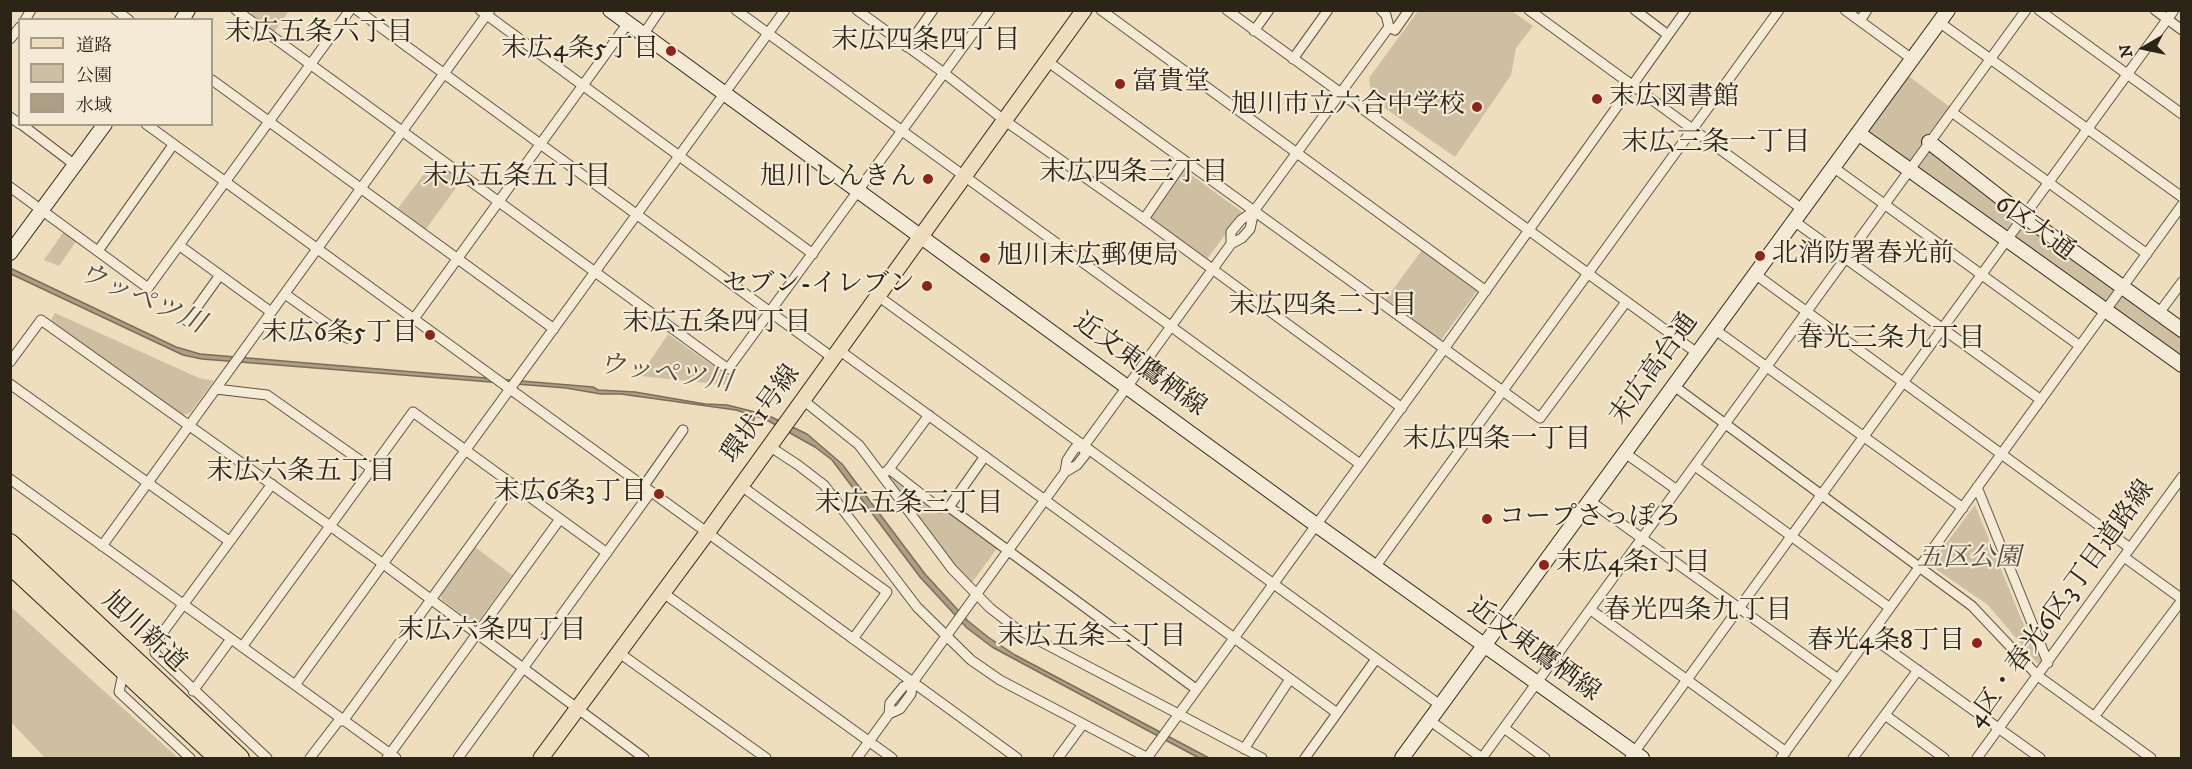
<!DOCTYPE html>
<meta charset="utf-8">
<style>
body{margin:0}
#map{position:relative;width:2192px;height:769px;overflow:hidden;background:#efdebe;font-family:"IM FELL DW Pica","Noto Serif JP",serif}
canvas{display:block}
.frame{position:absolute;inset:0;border:12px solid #2d2418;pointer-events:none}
.legend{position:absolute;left:18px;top:18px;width:195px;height:108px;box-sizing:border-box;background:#f5ead5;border:2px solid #a59b89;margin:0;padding:8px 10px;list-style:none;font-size:18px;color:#2d2418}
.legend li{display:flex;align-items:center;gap:12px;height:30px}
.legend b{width:30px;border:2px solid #a59b89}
.north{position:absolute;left:2114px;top:18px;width:60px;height:60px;-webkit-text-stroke:4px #f5ead5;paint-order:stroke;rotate:261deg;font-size:16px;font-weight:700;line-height:24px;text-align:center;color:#2d2418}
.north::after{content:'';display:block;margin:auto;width:21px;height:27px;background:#2d2418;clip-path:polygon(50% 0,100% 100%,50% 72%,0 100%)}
</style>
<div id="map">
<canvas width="2192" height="769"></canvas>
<div class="frame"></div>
<ul class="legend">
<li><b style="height:8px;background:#efdebe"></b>道路</li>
<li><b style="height:16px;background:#cebea2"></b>公園</li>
<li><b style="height:16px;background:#ad9f86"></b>水域</li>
</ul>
<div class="north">N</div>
</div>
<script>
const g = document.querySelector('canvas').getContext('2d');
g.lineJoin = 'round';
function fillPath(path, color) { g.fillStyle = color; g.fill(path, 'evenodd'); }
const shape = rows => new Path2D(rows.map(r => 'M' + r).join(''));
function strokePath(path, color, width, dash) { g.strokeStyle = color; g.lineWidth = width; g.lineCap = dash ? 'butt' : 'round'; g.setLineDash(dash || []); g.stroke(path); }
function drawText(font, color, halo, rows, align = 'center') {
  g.font = font + ' "IM FELL DW Pica","Noto Serif JP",serif'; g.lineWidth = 4.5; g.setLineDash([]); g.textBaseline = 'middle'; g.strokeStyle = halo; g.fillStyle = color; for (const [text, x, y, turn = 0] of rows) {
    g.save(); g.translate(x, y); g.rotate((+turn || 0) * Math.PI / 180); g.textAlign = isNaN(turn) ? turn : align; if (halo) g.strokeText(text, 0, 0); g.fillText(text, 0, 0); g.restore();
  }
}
fillPath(shape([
 [253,11,253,10,289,11,274,32,251,14],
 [1418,11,1512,11,1533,26,1516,48,1511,75,1455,157,1372,99,1369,78],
 [1903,72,1950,107,1925,138,2181,330,2181,365,1858,133],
 [434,161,461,181,426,229,398,208],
 [1183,169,1242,212,1207,259,1149,216],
 [65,230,77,240,59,266,44,260],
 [1422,250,1477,291,1441,340,1386,299],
 [55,313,199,378,214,381,190,413,183,415,50,322],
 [668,334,729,377,726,385,640,376],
 [891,475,936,512,953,513,998,547,971,584,953,564,888,478],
 [1975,505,2022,621,2043,660,2040,663,2037,663,1988,605,1937,570,1933,561],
 [475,547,512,575,478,622,473,623,442,600,440,595],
 [10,607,11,607,178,758,45,758,11,722]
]), '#cebea2');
const water = shape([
 [10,268,176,347,200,354,593,387,598,390,635,392,705,404,727,405,767,415,807,434,842,464,925,574,968,621,988,637,1015,655,1209,758,1199,758,992,647,967,628,920,577,832,460,815,447,765,419,755,416,751,429,749,429,752,415,736,410,621,394,601,394,566,388,202,359,183,355,11,274,10,268]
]);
fillPath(water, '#ad9f86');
strokePath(water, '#7a6e5a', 1.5);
const street = shape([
 [116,10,129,20],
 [236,10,728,369,990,10],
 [357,10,833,358],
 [480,10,813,254],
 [736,10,1360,464],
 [857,10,944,73,1004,120,1144,219,1402,408],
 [1101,10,1486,291],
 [1227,10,1697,353],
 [1529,10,1802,209],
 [1635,10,1668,35],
 [1845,10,1912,59],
 [2039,10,2182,114],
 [2155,10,2182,30],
 [25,20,31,10],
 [1860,21,1867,10],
 [1939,22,2182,197],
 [1389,27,1395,30,1409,10],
 [1254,31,1269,10],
 [643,35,660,10],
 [10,39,20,27],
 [907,47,933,10],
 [1293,59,1328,10],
 [1047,61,1540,418,1626,302],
 [212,80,554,329],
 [1953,113,2147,254],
 [10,117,20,124],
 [21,124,75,165],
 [146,124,1017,758],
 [1833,167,2080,346],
 [10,187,148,288,350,10],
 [1144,219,1184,161],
 [1794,221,2041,400],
 [1231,244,1231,232,1241,220,1254,211,1389,27,1386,15,1381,10],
 [180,246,271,312],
 [98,251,173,145],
 [1755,274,2130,548],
 [285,294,347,338],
 [878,296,1440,705],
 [2159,313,2182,282],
 [413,320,628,23],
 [187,321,220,275],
 [1714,329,1963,508],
 [839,350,1337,713],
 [10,362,41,320,382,563,644,758],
 [10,384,229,541],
 [1674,386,1972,606,2038,676,2151,758],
 [216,389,267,395,371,468],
 [803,400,859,445,952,569,990,608,1017,629,1262,758],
 [769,446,798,465,824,485,917,607,971,660,1000,680,1148,758],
 [1625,453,1677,490],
 [1695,466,1890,608],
 [889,469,929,415],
 [1065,472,1077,465,1085,455,1084,446,1231,244,1242,238,1250,229,1254,211],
 [882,475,889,469,939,508,949,507,985,456],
 [10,479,396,758],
 [740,485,887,592,853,639],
 [643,487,683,430],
 [1977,487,2048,663],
 [1590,501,1838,679],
 [949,507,1196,689],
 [102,546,490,10],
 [2124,557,2182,599],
 [1375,567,1779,10],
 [662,592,892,758],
 [1591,610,1786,752],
 [1870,636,2040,758],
 [242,647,413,412,607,553],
 [618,652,766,758],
 [124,669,119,692,190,758],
 [913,682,1065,472,1067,460,1075,448,1084,446],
 [295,685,785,10],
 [193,691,231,639],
 [1885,715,1944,758],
 [2094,717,2182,600],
 [1429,720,1482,758],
 [343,721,514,485],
 [1504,728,1545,758],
 [1244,749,1290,679],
 [267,758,155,653,155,643,272,484],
 [310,758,340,719],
 [387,758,560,519],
 [458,758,650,493],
 [857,758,889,714,890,703,903,687,913,682,911,694,900,709,889,714],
 [1058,758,1083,724],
 [1147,758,1444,349,1686,10],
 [1305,758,1376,659],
 [1482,758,2026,10],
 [1630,758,2174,10],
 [1781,758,2182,205],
 [1853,758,1918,670],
 [1977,758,2182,477]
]);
const secondary = shape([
 [610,10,1308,519,1642,758],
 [182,20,188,10],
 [1858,133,2182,365],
 [1929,142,2024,216,2182,330],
 [10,253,105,124],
 [1402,758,1948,10]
]);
const primary = shape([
 [541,758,707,533,1084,10]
]);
const highway = shape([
 [10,543,240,758],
 [10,565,218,758]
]);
strokePath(street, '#5e5242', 11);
strokePath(secondary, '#2d2418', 16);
strokePath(primary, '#2d2418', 17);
strokePath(highway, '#2d2418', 20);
strokePath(street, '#f5ead5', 9);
strokePath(secondary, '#f5ead5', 14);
strokePath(primary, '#efdebe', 15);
strokePath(highway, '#efdebe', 18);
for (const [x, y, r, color] of [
 [671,51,6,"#8f2418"],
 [1120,84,6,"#8f2418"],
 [1597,99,6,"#8f2418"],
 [1477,107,6,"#8f2418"],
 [928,179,6,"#8f2418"],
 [1760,256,6,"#8f2418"],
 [985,258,6,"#8f2418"],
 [927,286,6,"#8f2418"],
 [430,335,6,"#8f2418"],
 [659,494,6,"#8f2418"],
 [1487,519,6,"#8f2418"],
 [1544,565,6,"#8f2418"],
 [1977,643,6,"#8f2418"]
]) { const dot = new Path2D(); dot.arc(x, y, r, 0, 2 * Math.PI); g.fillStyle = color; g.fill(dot); strokePath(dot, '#f5ead5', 2); }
drawText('26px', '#2d2418', '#f5ead5', [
 ["末広4条5丁目",659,51],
 ["富貴堂",1132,84,"left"],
 ["末広図書館",1609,99,"left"],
 ["旭川市立六合中学校",1465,107],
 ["旭川しんきん",916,179],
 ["北消防署春光前",1772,256,"left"],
 ["旭川末広郵便局",997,258,"left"],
 ["セブン-イレブン",915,286],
 ["末広6条5丁目",418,335],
 ["末広6条3丁目",647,494],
 ["コープさっぽろ",1499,519,"left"],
 ["末広4条1丁目",1556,565,"left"],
 ["春光4条8丁目",1965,643]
], 'right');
drawText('26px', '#2d2418', '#f5ead5', [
 ["6区大通",2034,229,36],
 ["近文東鷹栖線",1139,366,36],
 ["末広高台通",1655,370,-54],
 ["環状1号線",762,415,-54],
 ["4区・春光6区3丁目道路線",2062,605,-54],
 ["旭川新道",143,633,43],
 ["近文東鷹栖線",1533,651,36]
]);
drawText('italic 26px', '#554a3a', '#f5ead5', [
 ["五区公園",1969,560]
]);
drawText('27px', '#2d2418', '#f5ead5', [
 ["末広五条六丁目",319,34],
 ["末広四条四丁目",926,42],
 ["末広三条一丁目",1716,144],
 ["末広四条三丁目",1134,174],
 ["末広五条五丁目",517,178],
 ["末広四条二丁目",1323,307],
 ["末広五条四丁目",717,324],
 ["春光三条九丁目",1891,340],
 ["末広四条一丁目",1497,441],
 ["末広六条五丁目",301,473],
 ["末広五条三丁目",909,505],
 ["春光四条九丁目",1698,612],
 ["末広六条四丁目",492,632],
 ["末広五条二丁目",1092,638]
]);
drawText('italic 27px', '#5a4f3e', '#f5ead5', [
 ["ウッペツ川",141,300,24],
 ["ウッペツ川",665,375,8]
]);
</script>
